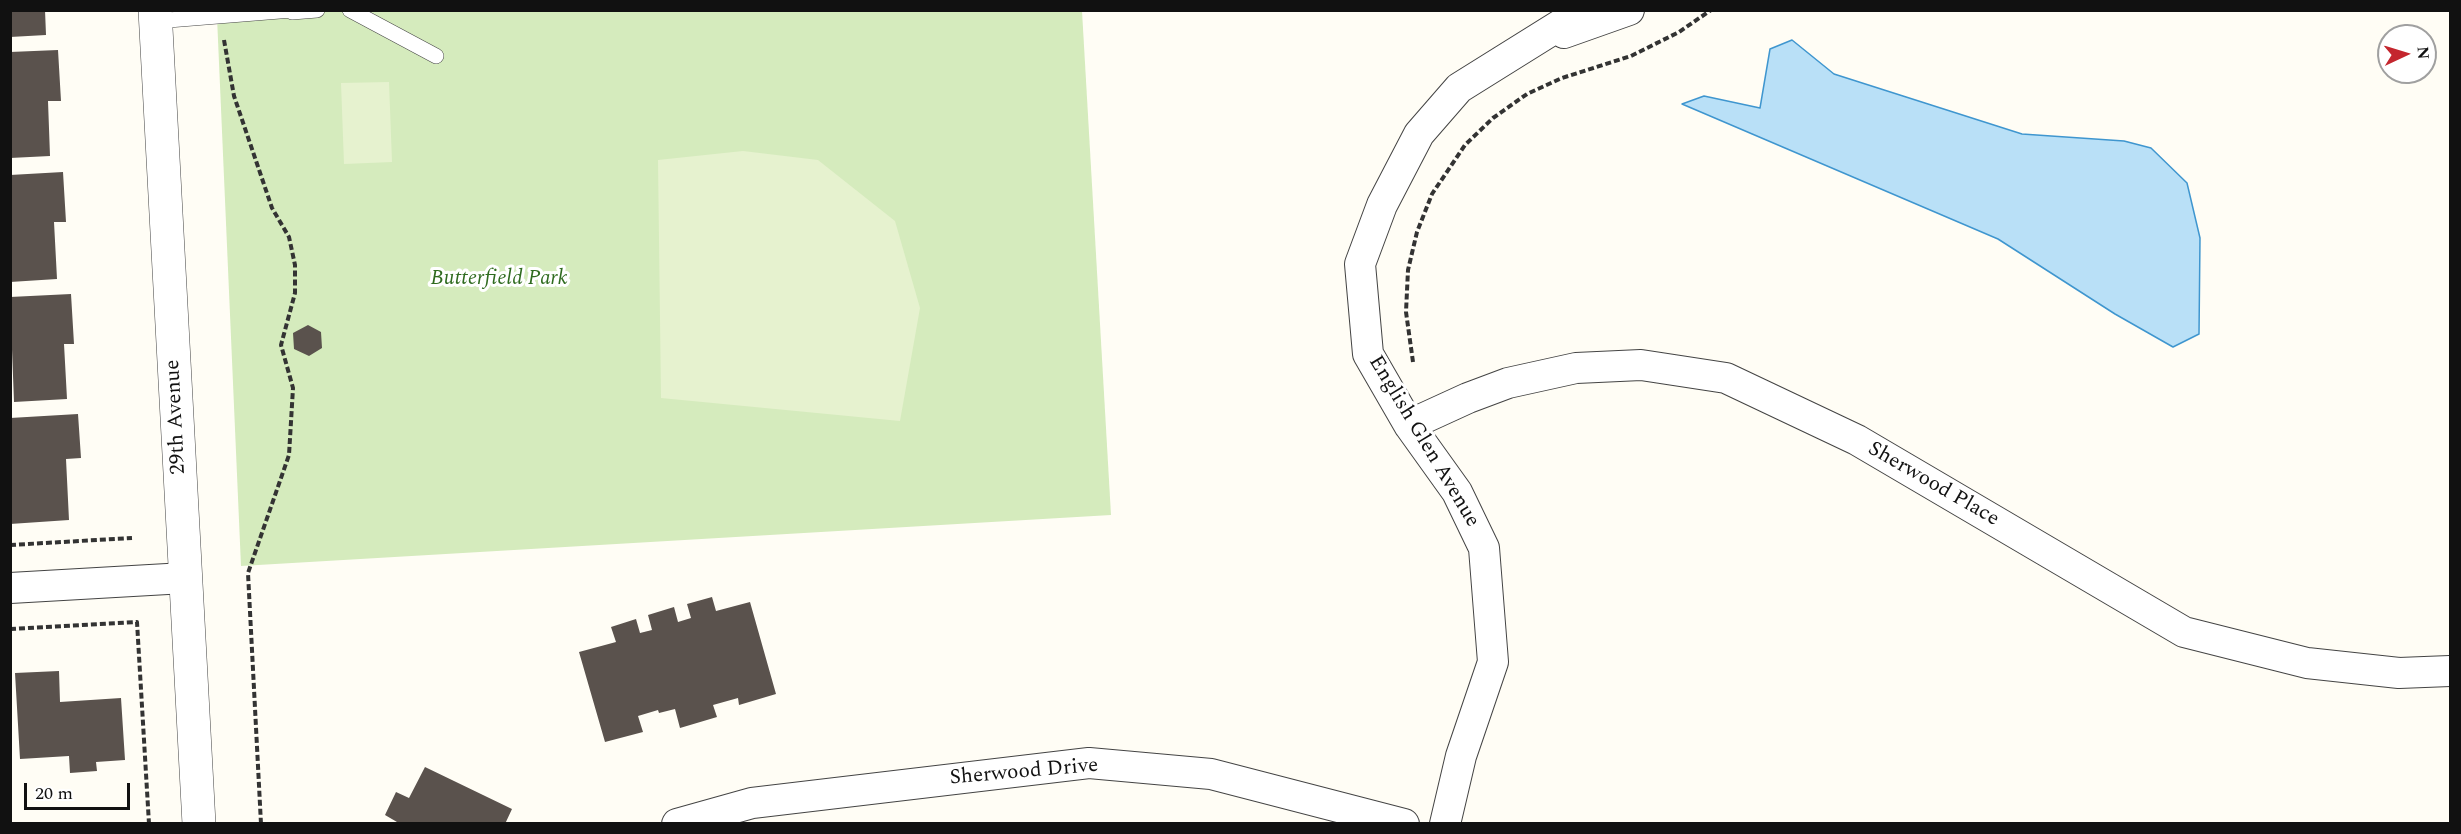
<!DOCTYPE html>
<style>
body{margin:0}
#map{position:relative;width:2461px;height:834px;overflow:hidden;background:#fffdf5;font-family:Spectral,serif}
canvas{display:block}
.frame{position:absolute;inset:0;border:12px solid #111;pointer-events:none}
.north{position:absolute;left:2377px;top:24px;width:60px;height:60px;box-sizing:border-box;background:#fff;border:2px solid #a0a0a0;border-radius:50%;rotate:86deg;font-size:16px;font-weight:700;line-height:24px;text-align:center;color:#111}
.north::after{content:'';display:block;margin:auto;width:21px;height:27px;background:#c4262e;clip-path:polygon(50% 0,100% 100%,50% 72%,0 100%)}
.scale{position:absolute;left:24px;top:783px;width:106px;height:27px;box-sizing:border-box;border:3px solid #111;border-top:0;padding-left:8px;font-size:18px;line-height:21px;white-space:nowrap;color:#111;-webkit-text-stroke:4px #fff;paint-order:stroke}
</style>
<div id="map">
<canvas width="2461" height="834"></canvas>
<div class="frame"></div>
<div class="north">N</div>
<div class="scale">20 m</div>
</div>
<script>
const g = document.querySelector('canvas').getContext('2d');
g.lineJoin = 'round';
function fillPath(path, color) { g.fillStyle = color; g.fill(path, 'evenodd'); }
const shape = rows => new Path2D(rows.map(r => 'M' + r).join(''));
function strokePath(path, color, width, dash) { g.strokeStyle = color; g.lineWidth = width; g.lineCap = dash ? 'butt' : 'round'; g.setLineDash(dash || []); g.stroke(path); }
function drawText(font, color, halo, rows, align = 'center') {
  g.font = font + ' Spectral,serif'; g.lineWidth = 6; g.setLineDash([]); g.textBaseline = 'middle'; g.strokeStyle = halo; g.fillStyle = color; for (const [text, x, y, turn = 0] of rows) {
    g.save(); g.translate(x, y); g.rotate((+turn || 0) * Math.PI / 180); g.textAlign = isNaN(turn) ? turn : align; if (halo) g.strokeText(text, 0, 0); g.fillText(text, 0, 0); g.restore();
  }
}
fillPath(shape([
 [349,10,1082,11,1111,515,241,566,217,17]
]), '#d5ebbd');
fillPath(shape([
 [389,82,392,162,344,164,341,83],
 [743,151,818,160,895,221,920,308,900,421,661,398,658,160]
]), '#e6f2cf');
const water = shape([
 [1792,40,1834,74,2022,134,2124,141,2151,148,2187,183,2200,238,2199,334,2173,347,2115,314,1998,239,1682,104,1704,96,1760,108,1770,49,1792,40]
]);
fillPath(water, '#b9e0f7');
strokePath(water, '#3f96cf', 1.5);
fillPath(shape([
 [10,10,45,10,46,35,10,37],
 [58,50,61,101,48,101,50,156,10,158,10,52],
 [63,172,66,222,54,222,57,279,10,282,10,175],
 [71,294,74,344,64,344,67,399,14,402,10,297],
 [308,325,321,332,322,348,309,356,294,349,293,333],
 [78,414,81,458,66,459,69,520,10,524,10,418],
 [712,597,716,611,750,602,776,694,739,705,738,698,713,705,717,717,680,728,675,709,659,713,658,710,638,716,643,732,605,742,579,652,616,642,611,627,636,619,640,633,652,630,648,615,674,607,678,622,691,618,687,604],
 [59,671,60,702,121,698,125,760,96,762,97,771,70,773,69,756,20,759,15,673],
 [425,767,512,809,505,824,396,824,397,822,385,815,396,792,409,798]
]), '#5a524d');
const service = shape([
 [350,10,436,56],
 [292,12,317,10],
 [156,21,292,10]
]);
const minor = shape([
 [1564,33,1629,10],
 [1409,425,1468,398,1508,383,1576,368,1641,365,1726,378,1857,440,2184,632,2307,663,2399,673,2450,671],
 [10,588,185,578],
 [677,824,752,803,1089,763,1211,774,1404,824],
 [1445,824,1461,756,1493,662,1484,548,1457,492,1409,425,1368,354,1360,264,1382,205,1419,134,1459,88,1584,10]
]);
const tertiary = shape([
 [155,10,199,824]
]);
strokePath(service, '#444', 16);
strokePath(minor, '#444', 32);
strokePath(tertiary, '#444', 34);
strokePath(shape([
 [224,40,234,96,272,208,289,237,295,265,295,293,281,345,293,388,289,455,248,573,261,824],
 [1413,362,1406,312,1408,270,1412,253,1417,232,1432,194,1465,145,1493,118,1527,94,1562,78,1631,56,1679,32,1711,10],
 [10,545,132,538],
 [10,629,137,622,149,824]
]), '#333', 4, [6, 3]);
strokePath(service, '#fff', 15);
strokePath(minor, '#fff', 30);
strokePath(tertiary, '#fff', 33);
drawText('italic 21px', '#2f6b1f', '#fff', [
 ["Butterfield Park",499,280]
]);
drawText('21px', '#111', '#fff', [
 ["29th Avenue",177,417,-93],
 ["English Glen Avenue",1423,442,59],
 ["Sherwood Place",1933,485,30],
 ["Sherwood Drive",1024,773,-5]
]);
</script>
